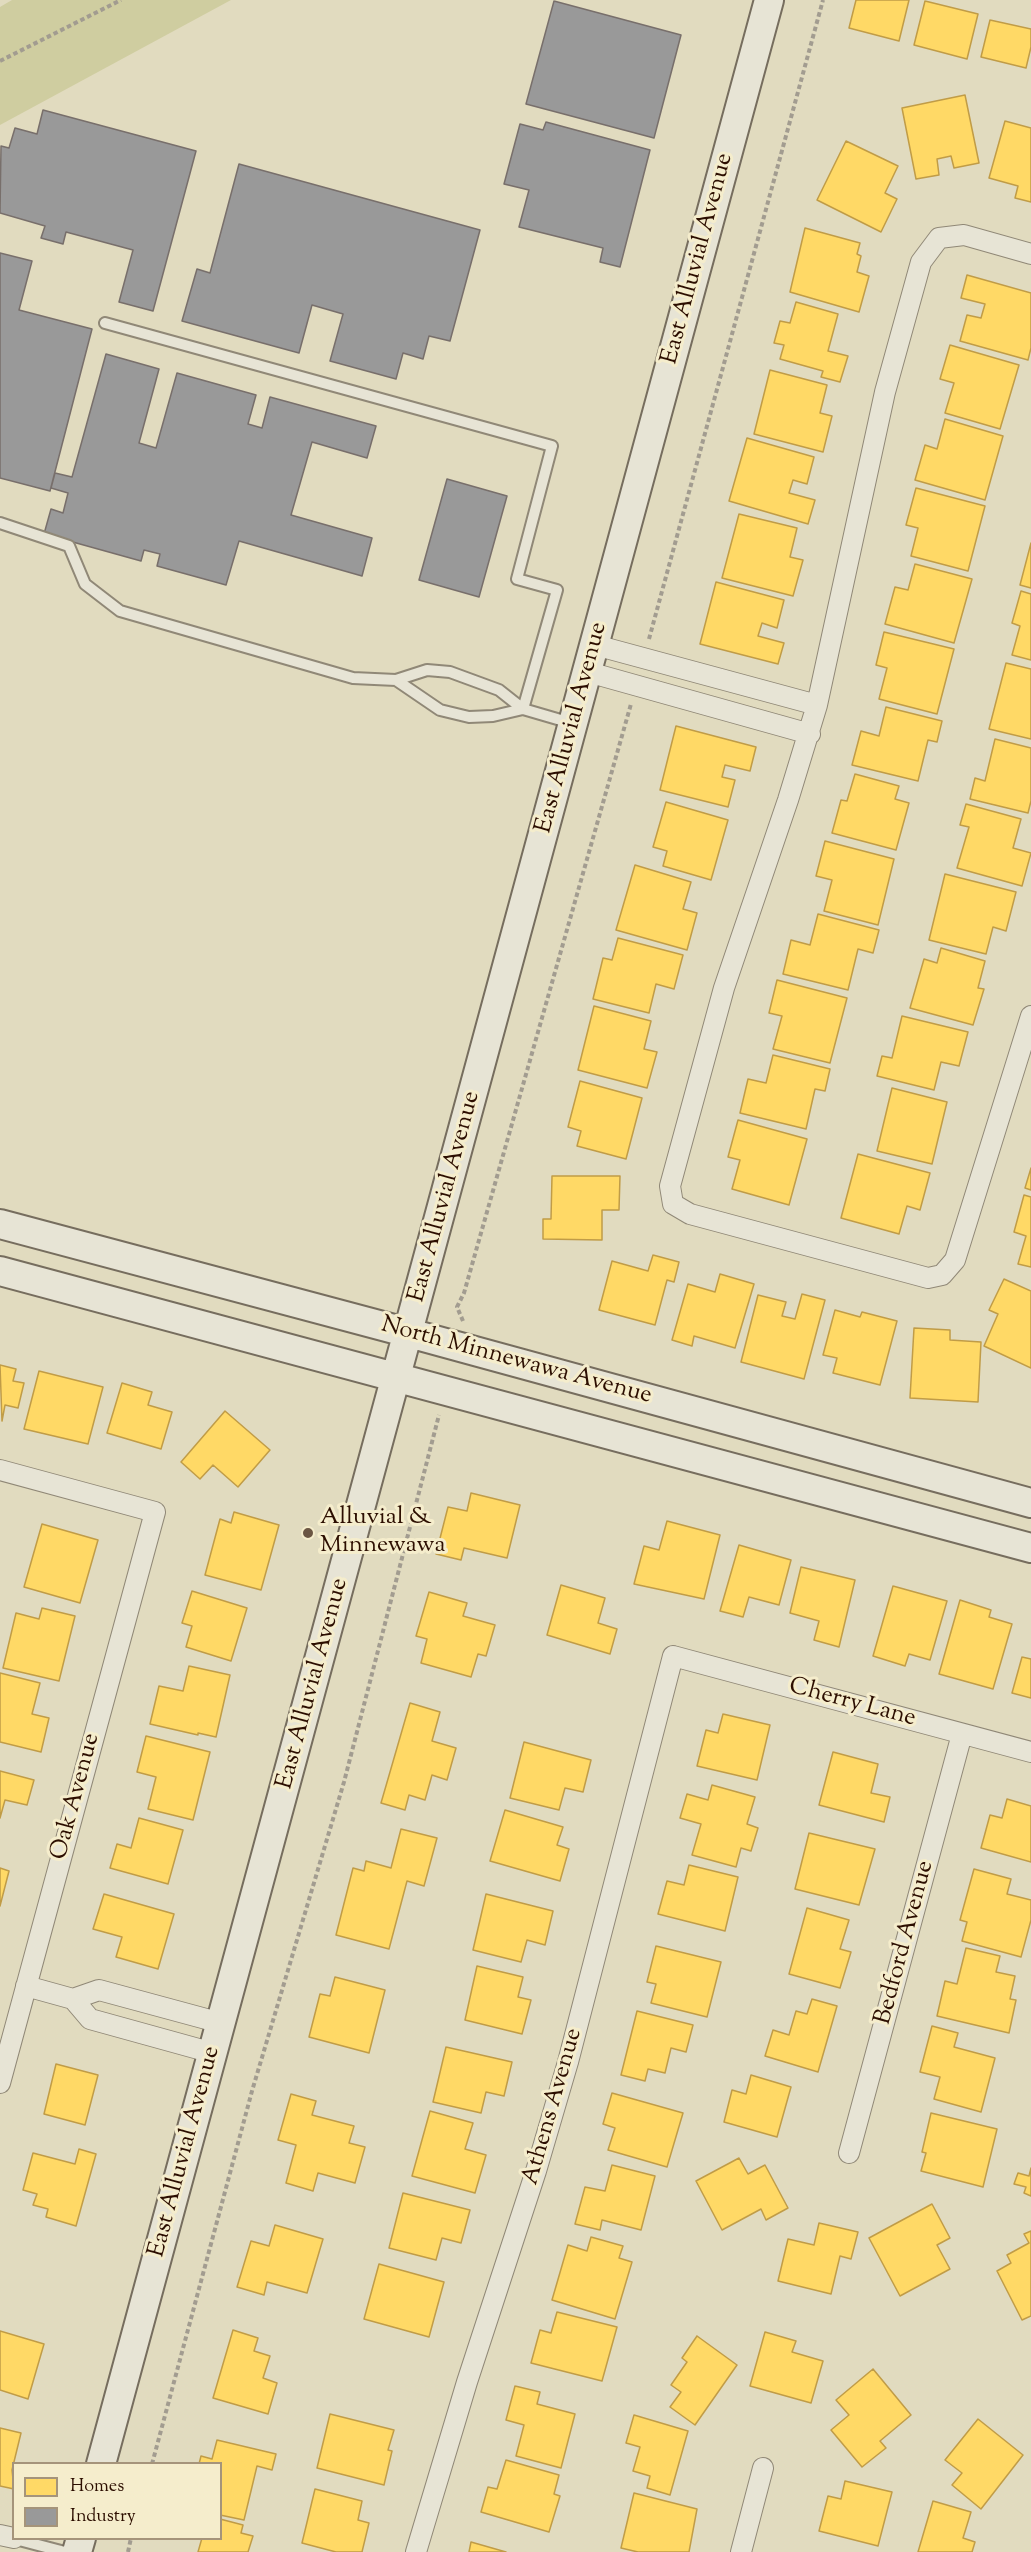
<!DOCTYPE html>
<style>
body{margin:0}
#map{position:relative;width:1031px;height:2552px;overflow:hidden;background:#e1dbbf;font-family:"Sorts Mill Goudy",serif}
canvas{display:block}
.legend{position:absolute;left:12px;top:2462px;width:210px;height:78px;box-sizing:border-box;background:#f5edcc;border:2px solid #a5947a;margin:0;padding:8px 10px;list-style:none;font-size:18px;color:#2c0e00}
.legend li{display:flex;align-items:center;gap:12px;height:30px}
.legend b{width:30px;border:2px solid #a5947a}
</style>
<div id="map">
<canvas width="1031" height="2552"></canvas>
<ul class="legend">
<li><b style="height:16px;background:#ffd966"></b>Homes</li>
<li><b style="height:16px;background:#999"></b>Industry</li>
</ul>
</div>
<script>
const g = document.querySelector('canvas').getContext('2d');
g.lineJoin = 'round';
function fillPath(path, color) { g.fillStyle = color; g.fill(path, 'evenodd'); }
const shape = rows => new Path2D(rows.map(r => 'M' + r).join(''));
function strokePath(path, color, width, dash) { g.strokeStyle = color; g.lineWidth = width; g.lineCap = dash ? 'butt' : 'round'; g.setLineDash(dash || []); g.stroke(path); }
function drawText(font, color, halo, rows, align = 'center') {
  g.font = font + ' "Sorts Mill Goudy",serif'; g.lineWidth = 6; g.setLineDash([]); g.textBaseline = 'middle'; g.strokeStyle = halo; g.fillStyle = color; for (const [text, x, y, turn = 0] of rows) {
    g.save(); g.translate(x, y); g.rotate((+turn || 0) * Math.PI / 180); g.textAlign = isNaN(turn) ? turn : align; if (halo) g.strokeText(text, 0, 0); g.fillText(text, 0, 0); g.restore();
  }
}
fillPath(shape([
 [12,0,231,0,0,125,0,7]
]), '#cfcda0');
const homes = shape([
 [856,0,909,0,899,41,849,28,856,0],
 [925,1,978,14,967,59,914,45,925,1],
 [990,20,1031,29,1031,47,1026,68,981,57,990,20],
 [965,95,979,163,954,168,951,156,937,159,939,175,916,179,902,108,965,95],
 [1005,121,1031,128,1031,202,1015,198,1018,186,989,178,1005,121],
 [846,141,898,166,885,193,897,199,881,232,817,200,846,141],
 [805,228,860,243,857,254,861,256,857,272,869,276,859,312,790,292,805,228],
 [967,275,1031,293,1031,348,1028,360,960,341,967,315,981,318,985,304,961,298,967,275],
 [796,302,838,314,828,351,848,356,840,382,821,377,823,371,780,359,784,345,774,343,780,321,790,323,796,302],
 [950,345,1019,365,1000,429,945,413,954,383,940,379,950,345],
 [770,370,827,385,820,413,832,416,823,452,754,434,770,370],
 [945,419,1003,436,985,500,915,480,925,445,937,449,945,419],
 [747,438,814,457,807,484,793,480,789,493,815,500,808,524,729,501,747,438],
 [916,488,985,506,968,571,911,556,918,528,906,525,916,488],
 [739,514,797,528,790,557,803,560,793,596,722,578,739,514],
 [1031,543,1031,588,1020,585,1031,543],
 [915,564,972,579,954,643,885,624,895,587,908,590,915,564],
 [716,582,784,600,777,628,762,623,758,636,784,643,778,664,700,644,716,582],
 [1021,591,1031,594,1031,660,1012,655,1020,626,1012,623,1021,591],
 [884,632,954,649,937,714,879,699,887,668,876,665,884,632],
 [1006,663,1031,669,1031,739,989,729,1006,663],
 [886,707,942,721,937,742,928,740,918,781,852,765,861,731,879,736,886,707],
 [676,726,756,747,750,771,725,765,722,777,735,780,728,807,660,790,676,726],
 [995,739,1031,748,1031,801,1028,813,970,799,975,778,985,781,995,739],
 [855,774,899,786,895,799,909,803,896,850,832,833,841,800,847,801,855,774],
 [666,802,728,820,711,880,663,866,667,851,653,847,666,802],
 [966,804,1021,819,1013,848,1031,853,1022,886,957,868,969,827,960,825,966,804],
 [825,841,894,859,878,925,824,911,832,880,816,876,825,841],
 [635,865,691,882,683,909,697,913,687,950,616,930,635,865],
 [945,874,1016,892,1006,931,993,927,986,954,929,940,945,874],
 [818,914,879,930,873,953,858,949,848,990,783,974,791,940,810,945,818,914],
 [618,938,683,955,674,989,656,984,649,1013,593,999,603,958,612,960,618,938],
 [941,948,985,961,978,988,984,989,973,1025,910,1008,924,959,937,963,941,948],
 [777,980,847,998,830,1063,773,1049,782,1016,769,1013,777,980],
 [594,1006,651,1021,644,1049,657,1052,647,1088,578,1070,594,1006],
 [902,1016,968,1032,959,1066,941,1062,934,1090,877,1076,882,1056,892,1058,902,1016],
 [773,1055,830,1069,825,1091,815,1089,806,1129,740,1113,748,1079,766,1083,773,1055],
 [580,1081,642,1098,626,1159,577,1146,581,1131,568,1127,580,1081],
 [892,1088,947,1102,932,1164,877,1151,892,1088],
 [738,1120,807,1139,789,1205,732,1189,740,1160,728,1157,738,1120],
 [858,1154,930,1173,920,1210,907,1206,899,1234,841,1218,858,1154],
 [1031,1168,1031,1190,1025,1188,1031,1168],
 [552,1176,620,1176,619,1210,602,1210,602,1240,543,1239,543,1219,551,1219,552,1176],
 [1024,1195,1031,1197,1031,1267,1018,1264,1026,1236,1014,1232,1024,1195],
 [653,1255,679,1262,674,1282,667,1280,655,1325,599,1310,612,1261,648,1271,653,1255],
 [720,1274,754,1284,735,1348,694,1336,692,1346,672,1340,688,1284,715,1292,720,1274],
 [1004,1279,1031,1291,1031,1368,984,1346,998,1314,989,1310,1004,1279],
 [802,1294,825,1300,804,1379,741,1362,758,1295,786,1302,782,1316,795,1319,802,1294],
 [835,1310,860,1317,862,1312,897,1321,880,1385,833,1373,837,1358,823,1355,835,1310],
 [914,1328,950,1330,950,1340,981,1342,978,1402,910,1398,914,1328],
 [0,1365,16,1369,13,1381,24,1383,18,1408,5,1405,2,1421,0,1365],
 [39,1371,103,1387,88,1444,24,1429,39,1371],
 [122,1383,152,1392,148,1405,172,1412,161,1449,107,1433,122,1383],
 [225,1411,270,1450,238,1487,213,1465,200,1479,181,1462,225,1411],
 [471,1493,520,1505,507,1558,464,1548,461,1560,436,1554,448,1507,467,1511,471,1493],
 [234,1512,279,1525,261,1590,205,1575,220,1519,231,1523,234,1512],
 [667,1521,720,1535,704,1599,634,1584,644,1546,659,1550,667,1521],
 [42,1524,98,1540,80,1603,24,1587,42,1524],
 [739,1545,791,1560,779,1605,749,1597,743,1617,720,1611,739,1545],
 [801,1567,855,1580,839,1647,814,1640,819,1621,790,1613,801,1567],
 [561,1585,605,1598,598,1623,617,1629,610,1654,547,1635,561,1585],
 [893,1586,947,1601,930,1660,909,1654,905,1666,873,1656,893,1586],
 [192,1591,247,1608,231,1661,186,1647,192,1626,182,1623,192,1591],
 [429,1592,467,1603,463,1616,495,1625,486,1656,478,1654,471,1677,421,1663,427,1639,416,1636,429,1592],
 [960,1600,991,1610,989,1617,1012,1624,993,1689,939,1674,960,1600],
 [42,1608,75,1616,59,1681,3,1668,16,1613,39,1619,42,1608],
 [1022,1657,1031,1659,1031,1698,1012,1693,1022,1657],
 [189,1666,230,1675,216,1737,198,1733,198,1735,150,1724,159,1686,183,1691,189,1666],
 [0,1673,40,1683,32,1714,49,1718,41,1752,0,1742,0,1673],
 [410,1703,440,1712,432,1741,456,1748,447,1780,432,1775,425,1800,409,1795,405,1810,381,1803,410,1703],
 [723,1714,770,1725,757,1780,697,1766,706,1730,718,1733,723,1714],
 [146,1736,210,1752,193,1820,148,1809,156,1777,137,1772,146,1736],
 [524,1742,591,1760,583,1792,565,1788,559,1810,510,1798,524,1742],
 [833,1752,878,1764,871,1793,890,1797,884,1822,819,1805,833,1752],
 [0,1771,34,1780,27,1805,5,1800,0,1818,0,1771],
 [712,1785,755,1797,747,1824,758,1828,751,1851,741,1848,736,1867,692,1855,701,1824,680,1818,687,1794,708,1800,712,1785],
 [1007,1799,1031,1806,1031,1862,981,1848,990,1815,1002,1818,1007,1799],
 [505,1810,563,1827,557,1845,569,1849,560,1881,490,1861,505,1810],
 [139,1818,183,1830,168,1884,110,1868,117,1844,131,1848,139,1818],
 [401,1829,437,1838,424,1886,407,1881,389,1949,336,1935,353,1868,364,1871,366,1861,391,1868,401,1829],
 [809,1833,875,1849,859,1905,795,1889,809,1833],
 [689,1865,738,1877,725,1931,658,1914,667,1881,684,1885,689,1865],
 [0,1868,9,1871,0,1906,0,1868],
 [974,1869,1011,1879,1007,1894,1031,1900,1031,1920,1021,1957,962,1941,967,1922,960,1920,974,1869],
 [104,1894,174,1914,158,1969,116,1957,122,1937,93,1929,104,1894],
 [486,1894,553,1911,545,1945,527,1940,521,1962,473,1950,486,1894],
 [807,1908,849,1920,840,1949,851,1952,840,1988,789,1974,807,1908],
 [656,1946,721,1962,707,2017,651,2003,656,1984,647,1982,656,1946],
 [966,1948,1000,1956,996,1972,1015,1976,1010,1999,1016,2000,1009,2033,937,2016,945,1981,957,1984,966,1948],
 [477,1966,523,1977,518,1997,531,2000,522,2034,465,2020,477,1966],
 [335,1977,385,1990,369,2053,309,2037,320,1994,330,1996,335,1977],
 [812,1999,837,2006,818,2072,765,2056,773,2030,789,2035,796,2011,807,2014,812,1999],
 [637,2011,693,2025,686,2052,671,2048,665,2073,648,2069,645,2081,621,2075,637,2011],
 [932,2026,958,2033,954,2047,995,2058,981,2112,934,2099,940,2077,920,2072,932,2026],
 [446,2047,512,2062,504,2096,486,2092,481,2113,433,2102,446,2047],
 [56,2064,98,2075,85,2125,44,2114,56,2064],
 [751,2075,791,2087,777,2137,724,2122,732,2090,746,2094,751,2075],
 [612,2093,683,2113,667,2167,608,2150,615,2128,603,2124,612,2093],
 [291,2094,316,2101,312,2115,354,2126,349,2143,365,2147,355,2183,318,2173,313,2191,286,2183,296,2145,278,2140,291,2094],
 [430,2111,473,2123,465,2149,486,2155,475,2193,412,2176,430,2111],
 [931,2113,997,2129,983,2187,921,2171,926,2153,922,2152,931,2113],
 [79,2149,96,2154,76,2226,46,2217,48,2209,33,2205,37,2194,23,2190,33,2153,75,2164,79,2149],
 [739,2158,748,2174,765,2165,788,2208,766,2220,761,2209,722,2230,696,2181,739,2158],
 [612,2165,655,2176,641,2230,602,2220,600,2230,575,2224,585,2187,605,2191,612,2165],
 [1031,2168,1031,2196,1024,2193,1026,2187,1014,2184,1018,2173,1029,2176,1031,2168],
 [403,2193,470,2210,461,2243,442,2238,436,2260,389,2248,403,2193],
 [932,2204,950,2238,937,2245,950,2269,900,2296,869,2238,932,2204],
 [819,2223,858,2232,851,2259,840,2256,831,2294,778,2281,788,2239,814,2245,819,2223],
 [275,2225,323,2239,307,2293,267,2282,264,2295,237,2287,251,2241,269,2246,275,2225],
 [1031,2231,1031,2316,1022,2320,997,2271,1011,2263,1007,2255,1029,2243,1024,2234,1031,2231],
 [591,2237,623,2246,619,2258,632,2262,615,2319,552,2300,568,2245,587,2251,591,2237],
 [379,2264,444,2282,429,2337,364,2319,379,2264],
 [557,2312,617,2327,602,2381,531,2363,540,2330,551,2333,557,2312],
 [233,2330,258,2338,254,2351,270,2356,263,2378,277,2383,268,2414,213,2398,233,2330],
 [0,2331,44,2344,28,2399,0,2390,0,2331],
 [765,2332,796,2341,792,2352,823,2361,811,2403,750,2386,765,2332],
 [697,2336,737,2365,695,2425,670,2407,681,2392,671,2385,687,2362,682,2358,697,2336],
 [873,2369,911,2415,880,2441,886,2448,862,2467,831,2430,849,2415,836,2400,873,2369],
 [515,2386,540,2392,537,2404,575,2414,561,2468,516,2456,524,2425,506,2420,515,2386],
 [330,2414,394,2430,388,2450,392,2451,384,2485,317,2468,330,2414],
 [634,2415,688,2431,670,2495,647,2488,650,2476,633,2471,640,2447,626,2443,634,2415],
 [978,2419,1023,2455,981,2509,952,2485,962,2473,945,2460,978,2419],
 [0,2428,21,2433,12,2470,14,2489,0,2486,0,2428],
 [217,2440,276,2454,272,2470,257,2466,244,2520,220,2515,220,2464,199,2464,201,2456,212,2459,217,2440],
 [506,2460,559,2475,554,2494,560,2496,549,2532,481,2512,488,2487,497,2489,506,2460],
 [845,2481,892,2492,878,2546,819,2531,828,2496,841,2499,845,2481],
 [315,2489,362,2501,358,2520,369,2523,362,2552,336,2552,302,2543,315,2489],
 [634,2493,697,2509,689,2552,638,2552,621,2548,634,2493],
 [933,2501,971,2512,963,2538,975,2542,972,2552,918,2552,933,2501],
 [220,2519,243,2525,241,2533,253,2536,248,2552,198,2552,202,2538,220,2538,220,2519],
 [471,2542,506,2552,469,2552,471,2542]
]);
fillPath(homes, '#ffd966');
strokePath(homes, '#c09c47', 1.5);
const industry = shape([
 [554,1,681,35,654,138,526,104,554,1],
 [43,110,196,151,153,311,119,302,133,250,66,232,63,244,41,238,45,226,0,213,1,146,9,148,15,128,37,134,43,110],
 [546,122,650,150,620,267,600,262,603,248,519,227,529,190,504,184,520,124,543,130,546,122],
 [239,164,480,230,450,341,429,336,423,359,403,353,396,379,330,361,343,314,312,305,299,353,182,321,197,269,210,273,239,164],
 [0,253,32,261,19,310,92,329,50,491,0,478,0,253],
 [106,354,159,369,139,443,156,448,177,373,256,395,248,424,262,428,270,397,376,426,367,458,312,442,291,515,372,538,362,576,239,541,226,585,157,566,160,554,144,550,141,561,44,534,51,509,63,513,68,493,51,488,55,473,72,477,106,354],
 [447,479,507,496,479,597,419,580,447,479]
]);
fillPath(industry, '#999');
strokePath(industry, '#786f6b', 1.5);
const lane = shape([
 [105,323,552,446,517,579,557,590,523,709,571,723],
 [0,523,69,546,85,584,120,611,353,678,396,680,427,670,450,672,499,690,523,709,493,716,469,717,440,710,396,680],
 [19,2540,65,2552]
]);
const street = shape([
 [1031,254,964,235,939,238,921,262,885,392,817,705,788,800,724,988,670,1186,673,1204,690,1214,928,1278,942,1275,955,1260,1031,1016],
 [595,645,817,705],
 [588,672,810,734],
 [0,1470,155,1512,0,2083],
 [26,1986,73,1999,99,1990,221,2023],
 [73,1999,90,2019,213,2053],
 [849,2153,962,1734],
 [0,2535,14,2538],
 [416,2552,467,2382,536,2171,568,2062,673,1656,1031,1752],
 [741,2552,763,2468]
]);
const secondary = shape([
 [0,1224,409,1333,1031,1503],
 [0,1271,1031,1548],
 [101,2464,769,0],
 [77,2552,81,2538]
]);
strokePath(lane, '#908877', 14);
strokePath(street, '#908877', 22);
strokePath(secondary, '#766d5e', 32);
strokePath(shape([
 [0,61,121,0],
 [649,639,823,0],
 [463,1321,457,1307,464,1293,631,704],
 [152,2464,252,2091,344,1782,439,1415],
 [128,2552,131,2538]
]), '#a29c90', 4, [4.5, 3]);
strokePath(lane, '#e7e4d5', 10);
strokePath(street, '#e7e4d5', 20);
strokePath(secondary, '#e7e4d5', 28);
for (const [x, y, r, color] of [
 [308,1533,6,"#6b5643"]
]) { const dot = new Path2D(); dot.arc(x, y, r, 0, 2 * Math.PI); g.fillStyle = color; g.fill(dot); strokePath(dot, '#f5edcc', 2); }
drawText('24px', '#2c0e00', '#f5edcc', [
 ["East Alluvial Avenue",699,259,-75],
 ["East Alluvial Avenue",573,728,-75],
 ["East Alluvial Avenue",446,1197,-75],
 ["North Minnewawa Avenue",516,1362,15],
 ["East Alluvial Avenue",314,1684,-75],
 ["Cherry Lane",852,1704,15],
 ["Oak Avenue",77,1797,-75],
 ["Bedford Avenue",906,1943,-75],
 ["Athens Avenue",554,2107,-74],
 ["East Alluvial Avenue",186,2152,-75]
]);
drawText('24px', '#2c0e00', '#f5edcc', [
 ["Alluvial &",320,1519],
 ["Minnewawa",320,1547]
], 'left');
</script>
